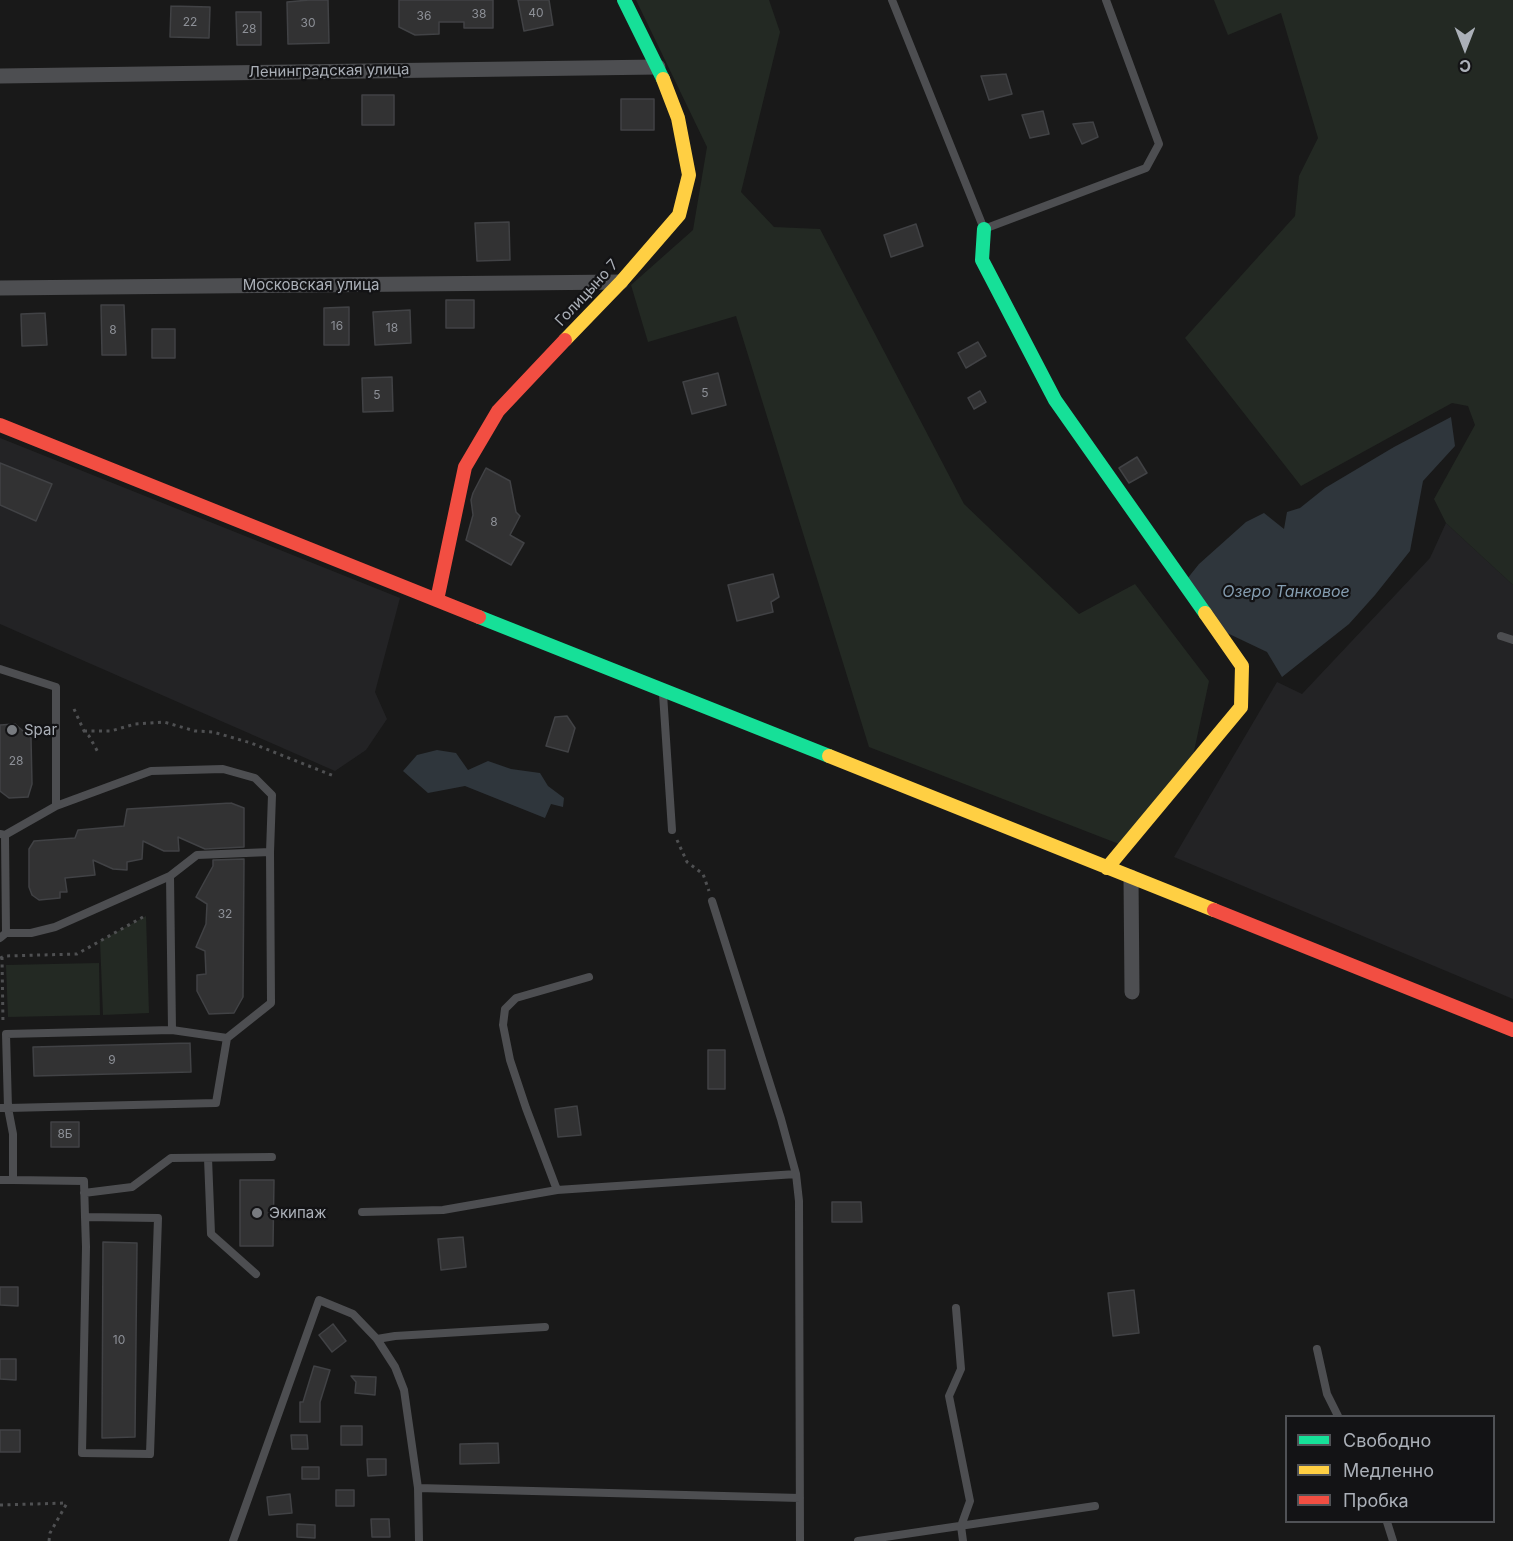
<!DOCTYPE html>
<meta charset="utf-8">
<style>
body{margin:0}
#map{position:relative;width:1513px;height:1541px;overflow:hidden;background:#191919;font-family:Inter,sans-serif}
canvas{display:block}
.legend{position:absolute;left:1285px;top:1415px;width:210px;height:108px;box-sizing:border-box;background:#131315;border:2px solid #505256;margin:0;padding:8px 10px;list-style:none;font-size:18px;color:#abb0b8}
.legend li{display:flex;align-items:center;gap:12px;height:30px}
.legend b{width:30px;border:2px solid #505256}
.north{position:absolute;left:1435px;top:18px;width:60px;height:60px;-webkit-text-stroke:4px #131315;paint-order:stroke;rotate:180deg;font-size:16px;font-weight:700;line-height:24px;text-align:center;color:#abb0b8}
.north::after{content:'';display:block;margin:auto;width:21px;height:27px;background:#abb0b8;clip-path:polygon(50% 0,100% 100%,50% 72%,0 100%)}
</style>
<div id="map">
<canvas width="1513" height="1541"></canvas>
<ul class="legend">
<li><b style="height:8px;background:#16e098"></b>Свободно</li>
<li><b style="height:8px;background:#ffcf43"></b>Медленно</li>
<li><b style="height:8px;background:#f24e42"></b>Пробка</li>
</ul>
<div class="north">С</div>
</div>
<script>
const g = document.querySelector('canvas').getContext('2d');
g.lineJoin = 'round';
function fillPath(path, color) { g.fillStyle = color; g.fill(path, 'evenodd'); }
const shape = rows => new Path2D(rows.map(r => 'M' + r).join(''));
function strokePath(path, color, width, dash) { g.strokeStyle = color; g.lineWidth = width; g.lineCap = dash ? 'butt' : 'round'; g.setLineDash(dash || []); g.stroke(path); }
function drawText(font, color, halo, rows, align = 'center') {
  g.font = font + ' Inter,sans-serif'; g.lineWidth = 4.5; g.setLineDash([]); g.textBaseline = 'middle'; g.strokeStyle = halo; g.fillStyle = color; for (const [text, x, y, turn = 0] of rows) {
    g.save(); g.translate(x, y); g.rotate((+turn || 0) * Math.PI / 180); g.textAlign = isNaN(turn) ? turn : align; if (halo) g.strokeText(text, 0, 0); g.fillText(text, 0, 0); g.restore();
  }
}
fillPath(shape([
 [0,438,400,598,375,692,387,719,366,750,335,771,0,624],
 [1446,523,1513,585,1513,999,1174,857,1277,682,1302,694,1430,558]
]), '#232325');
fillPath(shape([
 [636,0,769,0,780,32,741,192,774,227,820,229,964,504,1079,614,1135,584,1209,681,1193,756,1119,844,869,747,736,316,648,342,631,285,693,230,707,147],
 [1214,0,1513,0,1513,585,1446,523,1434,499,1475,425,1468,406,1452,403,1301,486,1185,338,1295,216,1299,176,1318,138,1281,13,1228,35],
 [146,916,149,1013,103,1015,100,941],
 [99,963,100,1015,8,1017,6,965]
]), '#232923');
fillPath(shape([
 [1451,417,1455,446,1423,481,1410,551,1375,595,1349,624,1282,677,1267,652,1225,632,1187,579,1199,564,1246,522,1264,513,1284,529,1287,512,1300,508,1325,488,1394,447],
 [437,750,456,753,468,770,488,761,511,769,540,773,548,786,564,798,563,807,551,804,545,818,465,786,428,793,403,771,417,755]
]), '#2f363c');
const building = shape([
 [309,0,328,0,329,43,288,44,287,2,309,0],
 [399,0,493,0,493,28,464,28,464,22,439,22,439,34,415,35,399,27,399,0],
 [518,0,549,0,553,25,524,31,518,0],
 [171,6,210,7,209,38,170,37,171,6],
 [236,12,261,12,261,45,237,45,236,12],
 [1006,74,1012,94,989,100,981,76,1006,74],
 [362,95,394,95,394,125,362,125,362,95],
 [621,99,654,99,654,130,621,130,621,99],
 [1043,111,1049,134,1030,138,1022,115,1043,111],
 [1093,122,1098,137,1082,144,1073,124,1093,122],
 [509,222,510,260,477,261,475,223,509,222],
 [916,224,923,246,891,257,884,235,916,224],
 [446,300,474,300,474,328,446,328,446,300],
 [101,305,124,305,126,355,102,355,101,305],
 [349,307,349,345,324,345,324,308,349,307],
 [410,310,411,343,375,345,373,312,410,310],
 [45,313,47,345,22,346,21,314,45,313],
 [152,329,175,329,175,358,152,358,152,329],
 [978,342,986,356,966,368,958,353,978,342],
 [718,373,726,405,692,414,683,382,718,373],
 [392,377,393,411,363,412,362,378,392,377],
 [980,391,986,402,974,409,968,398,980,391],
 [1137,457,1147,473,1129,483,1119,468,1137,457],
 [0,463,52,484,36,521,0,505,0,463],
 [486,468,510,481,516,512,520,516,510,535,524,543,511,565,466,540,473,515,471,500,473,493,486,468],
 [773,574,779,597,771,602,773,612,737,621,728,585,773,574],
 [567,716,575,728,568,752,546,746,555,717,567,716],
 [15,724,31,738,32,784,28,797,9,798,0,791,0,725,15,724],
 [231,803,244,808,244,847,205,849,178,837,179,851,164,851,143,841,142,859,127,862,127,870,113,869,93,860,95,875,65,878,67,892,60,892,60,898,39,900,32,895,29,887,29,849,34,841,75,838,78,830,124,826,127,809,231,803],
 [244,859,243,997,234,1013,209,1014,197,991,197,975,206,974,205,951,196,947,206,924,207,904,196,897,213,866,213,860,244,859],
 [190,1043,191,1072,34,1076,33,1047,190,1043],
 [708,1050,725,1050,725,1089,708,1089,708,1050],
 [577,1106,581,1135,558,1137,555,1109,577,1106],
 [51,1122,79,1122,79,1147,51,1147,51,1122],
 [240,1180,274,1180,273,1246,240,1246,240,1180],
 [832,1202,861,1202,862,1222,832,1222,832,1202],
 [463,1237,466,1267,441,1270,438,1239,463,1237],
 [103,1242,137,1243,135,1437,102,1438,103,1242],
 [0,1287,18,1287,18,1306,0,1305,0,1287],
 [1134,1290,1139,1333,1113,1336,1108,1293,1134,1290],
 [333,1324,346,1341,332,1352,319,1335,333,1324],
 [0,1359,16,1359,16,1380,0,1379,0,1359],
 [314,1366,330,1370,320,1402,320,1422,300,1422,300,1402,303,1402,314,1366],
 [351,1376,376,1377,375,1395,355,1393,356,1382,351,1376],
 [341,1426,362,1426,362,1445,341,1445,341,1426],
 [0,1430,20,1430,20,1452,0,1452,0,1430],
 [291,1435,307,1435,308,1449,292,1449,291,1435],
 [498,1443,499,1463,460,1464,460,1444,498,1443],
 [367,1459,386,1459,386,1475,368,1476,367,1459],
 [302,1467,319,1467,319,1479,302,1479,302,1467],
 [336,1490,354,1490,354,1506,336,1506,336,1490],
 [290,1494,292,1513,269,1515,267,1497,290,1494],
 [371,1519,389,1519,390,1537,372,1537,371,1519],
 [297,1524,315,1525,315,1538,297,1537,297,1524]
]);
fillPath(building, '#323233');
strokePath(building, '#414245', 1.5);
strokePath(shape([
 [74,709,84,731,89,736,99,754],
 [84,731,111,731,135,724,164,722,195,731,213,732,251,743,334,776],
 [677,840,687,862,703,874,709,891],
 [2,957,3,1024],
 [0,958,5,956,77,954,143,917],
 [0,1505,67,1503],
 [49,1541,50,1533,67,1503]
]), '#4f5052', 3, [3, 4.5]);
strokePath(shape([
 [892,0,984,229,1146,168,1159,144,1106,0],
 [1501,636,1513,640],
 [0,669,56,687,56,806,5,835,0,834],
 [663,694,672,830],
 [170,876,197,855,270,852],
 [712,901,781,1119,796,1174,799,1201,800,1541],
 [6,933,31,933,55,927,170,876,172,1030,227,1038,271,1003,270,852,272,795,255,778,223,769,151,771,56,806],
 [0,938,6,933,5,835],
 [0,1108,8,1108,6,1034,172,1030],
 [208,1158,211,1234,256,1274],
 [0,1180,13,1180,13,1134,8,1108,216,1103,227,1038],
 [13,1180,84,1181,85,1217,86,1247,82,1453,150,1454,158,1218,85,1217],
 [557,1190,526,1108,510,1060,503,1025,505,1009,516,998,589,977],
 [84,1193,132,1187,171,1158,272,1157],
 [362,1212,443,1210,557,1190,796,1174],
 [956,1308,961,1369,949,1396,970,1501,961,1526,963,1541],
 [377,1339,395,1336,545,1327],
 [1317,1349,1327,1394,1338,1416],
 [418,1488,800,1498],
 [1387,1522,1393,1541],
 [233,1541,319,1300,353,1314,377,1339,395,1367,404,1390,418,1488,419,1541],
 [858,1541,1095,1506]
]), '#4d4e51', 8);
strokePath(shape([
 [0,76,658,67],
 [0,288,621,282],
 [1131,877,1132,992]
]), '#4d4e51', 15);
strokePath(shape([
 [624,0,663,79],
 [984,229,982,260,1055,400,1205,613],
 [479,617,829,756]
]), '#16e098', 14);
strokePath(shape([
 [565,340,621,282,679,215,689,175,678,118,663,79],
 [829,756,1214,910],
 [1107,868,1241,707,1242,666,1205,613]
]), '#ffcf43', 14);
strokePath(shape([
 [0,425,479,617],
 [437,600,465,467,498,411,565,340],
 [1214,910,1513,1030]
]), '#f24e42', 14);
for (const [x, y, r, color] of [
 [12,730,6,"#787b80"],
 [257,1213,6,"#787b80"]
]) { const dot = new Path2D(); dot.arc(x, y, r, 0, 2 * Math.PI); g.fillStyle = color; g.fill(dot); strokePath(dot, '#131315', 2); }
drawText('12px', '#8d9097', null, [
 ["40",536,13],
 ["38",479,14],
 ["36",424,16],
 ["22",190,22],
 ["30",308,23],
 ["28",249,29],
 ["16",337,326],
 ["18",392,328],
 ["8",113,330],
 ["5",705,393],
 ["5",377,395],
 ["8",494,522],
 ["28",16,761],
 ["32",225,914],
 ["9",112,1060],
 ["8Б",65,1134],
 ["10",119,1340]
]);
drawText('15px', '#abb0b8', '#131315', [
 ["Ленинградская улица",329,71,-1],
 ["Московская улица",311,285],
 ["Голицыно 7",587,293,-47]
]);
drawText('15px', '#abb0b8', '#131315', [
 ["Spar",24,730],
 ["Экипаж",269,1213]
], 'left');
drawText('italic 16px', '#859db0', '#131315', [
 ["Озеро Танковое",1286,592]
]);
</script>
